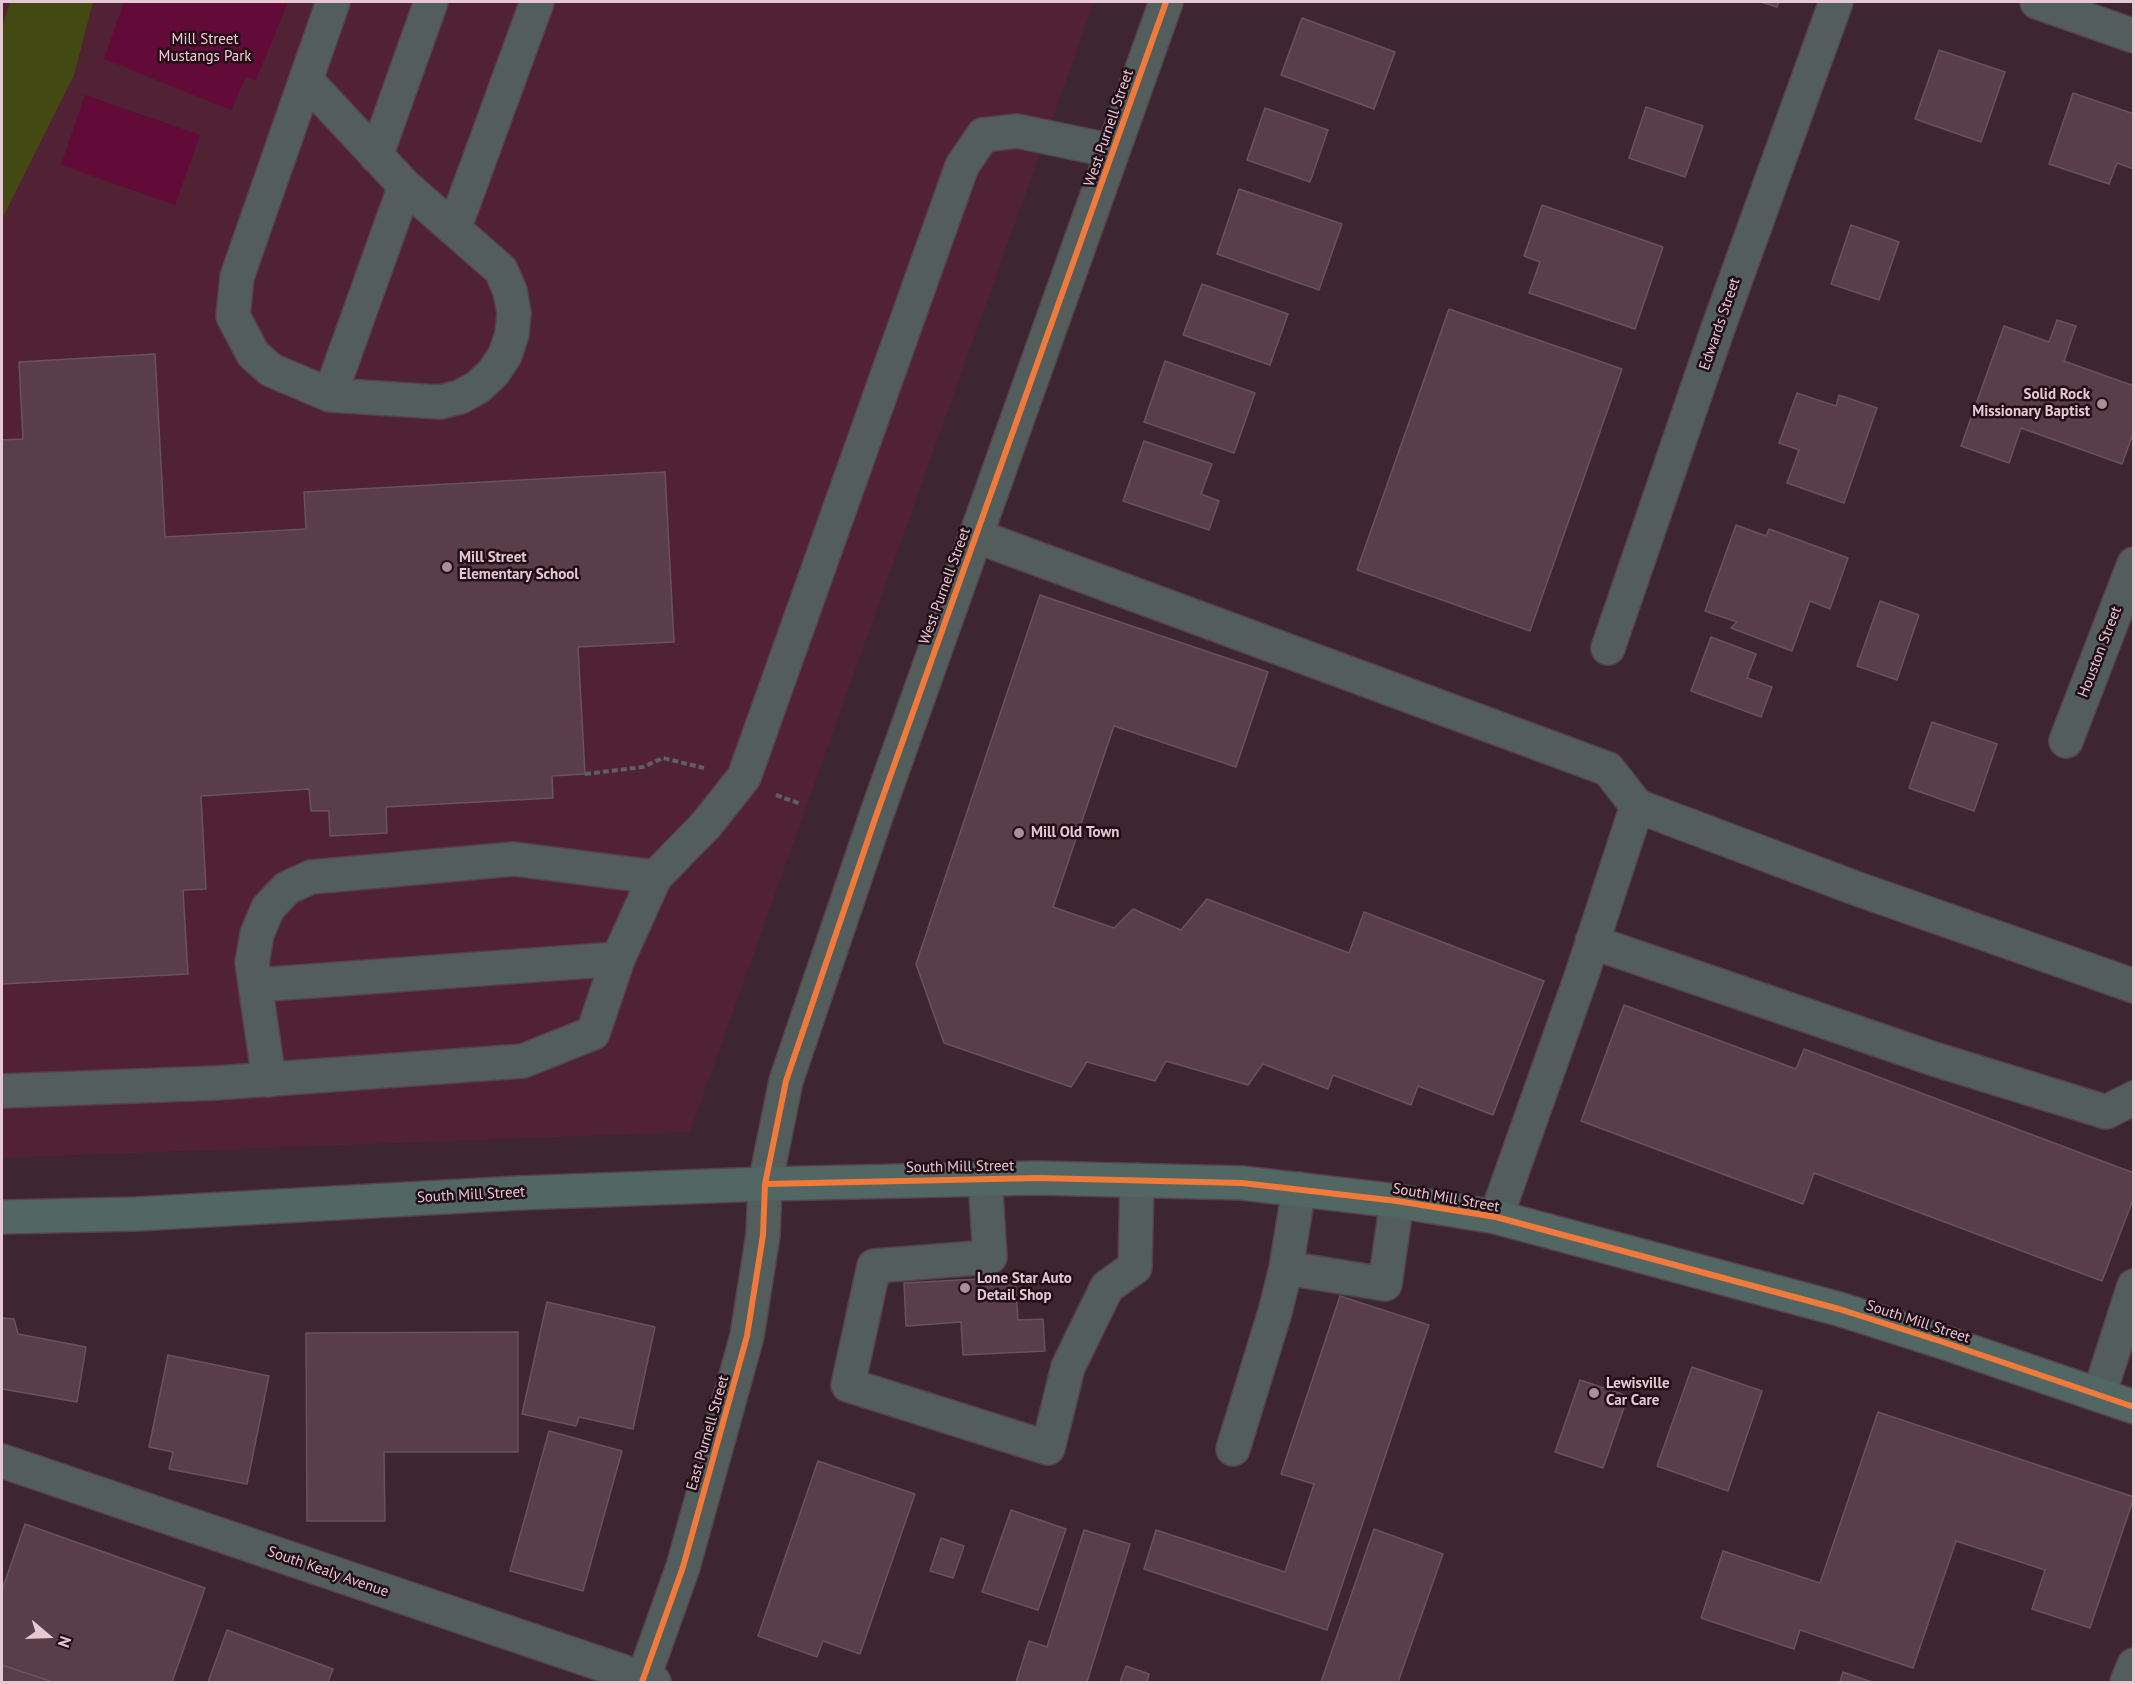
<!DOCTYPE html>
<style>
body{margin:0}
#map{position:relative;width:2135px;height:1684px;overflow:hidden;background:#3d262f;font-family:"PT Sans",sans-serif}
canvas{display:block}
.frame{position:absolute;inset:0;border:3px solid #e5c8d1;pointer-events:none}
.north{position:absolute;left:18px;top:1606px;width:60px;height:60px;-webkit-text-stroke:4px #220e16;paint-order:stroke;rotate:109deg;font-size:16px;font-weight:700;line-height:24px;text-align:center;color:#e5c8d1}
.north::after{content:'';display:block;margin:auto;width:21px;height:27px;background:#e5c8d1;clip-path:polygon(50% 0,100% 100%,50% 72%,0 100%)}
</style>
<div id="map">
<canvas width="2135" height="1684"></canvas>
<div class="frame"></div>
<div class="north">N</div>
</div>
<script>
const g = document.querySelector('canvas').getContext('2d');
g.lineJoin = 'round';
function fillPath(path, color) { g.fillStyle = color; g.fill(path, 'evenodd'); }
const shape = rows => new Path2D(rows.map(r => 'M' + r).join(''));
function strokePath(path, color, width, dash) { g.strokeStyle = color; g.lineWidth = width; g.lineCap = dash ? 'butt' : 'round'; g.setLineDash(dash || []); g.stroke(path); }
function drawText(font, color, halo, rows, align = 'center') {
  g.font = font + ' "PT Sans",sans-serif'; g.lineWidth = 5; g.setLineDash([]); g.textBaseline = 'middle'; g.strokeStyle = halo; g.fillStyle = color; for (const [text, x, y, turn = 0] of rows) {
    g.save(); g.translate(x, y); g.rotate((+turn || 0) * Math.PI / 180); g.textAlign = isNaN(turn) ? turn : align; if (halo) g.strokeText(text, 0, 0); g.fillText(text, 0, 0); g.restore();
  }
}
fillPath(shape([
 [2,2,1094,2,690,1132,2,1158]
]), '#502234');
fillPath(shape([
 [124,2,288,2,256,80,246,77,231,110,104,59],
 [85,95,200,135,175,205,61,165]
]), '#620a38');
fillPath(shape([
 [10,2,93,2,74,75,2,219,2,27]
]), '#434913');
const building = shape([
 [1761,2,1779,2,1777,7,1761,2],
 [1302,18,1395,52,1374,109,1281,75,1302,18],
 [1939,50,2005,72,1981,142,1915,119,1939,50],
 [2073,93,2134,114,2134,169,2117,163,2109,184,2049,164,2073,93],
 [1646,107,1703,126,1685,177,1629,158,1646,107],
 [1265,108,1328,130,1310,182,1247,160,1265,108],
 [1239,189,1342,224,1319,290,1217,254,1239,189],
 [1542,205,1663,247,1635,329,1529,293,1540,262,1524,256,1542,205],
 [1851,225,1899,242,1879,300,1831,284,1851,225],
 [1202,284,1288,314,1270,365,1183,335,1202,284],
 [1449,309,1622,369,1530,631,1357,570,1449,309],
 [2057,320,2076,326,2064,361,2134,386,2134,431,2122,464,2021,428,2009,463,1961,446,2004,326,2049,342,2057,320],
 [155,354,165,537,306,529,304,492,665,472,674,642,578,647,585,774,552,776,553,798,386,807,387,833,330,836,329,811,311,811,309,789,201,796,206,889,183,890,188,974,2,984,2,440,23,439,19,362,155,354],
 [1165,361,1255,393,1234,453,1144,422,1165,361],
 [1797,393,1836,406,1839,395,1877,408,1844,503,1787,483,1799,450,1779,443,1797,393],
 [1144,441,1212,464,1201,494,1219,501,1209,530,1123,501,1144,441],
 [1736,525,1766,536,1769,529,1848,558,1830,609,1810,601,1792,651,1731,628,1737,622,1705,611,1736,525],
 [1040,595,1268,672,1236,767,1114,726,1053,907,1114,928,1133,909,1181,930,1207,899,1349,953,1364,912,1544,981,1493,1115,1418,1086,1411,1105,1333,1075,1328,1089,1263,1064,1248,1085,1166,1061,1155,1081,1087,1062,1071,1087,944,1043,916,964,1040,595],
 [1880,601,1919,615,1897,680,1857,666,1880,601],
 [1711,637,1756,654,1747,678,1772,687,1761,717,1691,691,1711,637],
 [1932,722,1997,744,1974,811,1909,788,1932,722],
 [1624,1005,1796,1069,1804,1049,2134,1173,2134,1197,2102,1281,1814,1173,1803,1204,1581,1121,1624,1005],
 [1015,1277,1018,1320,1043,1319,1045,1351,963,1355,961,1322,906,1326,904,1283,1015,1277],
 [1340,1296,1429,1325,1327,1630,1144,1569,1156,1530,1285,1572,1314,1484,1281,1474,1340,1296],
 [547,1302,655,1327,633,1429,579,1417,576,1426,522,1414,547,1302],
 [2,1318,14,1319,18,1334,86,1347,77,1402,2,1389,2,1318],
 [518,1332,518,1452,384,1452,385,1521,307,1521,306,1333,518,1332],
 [168,1355,269,1376,247,1484,169,1469,173,1452,149,1447,168,1355],
 [1692,1367,1762,1391,1728,1491,1657,1466,1692,1367],
 [1580,1380,1628,1396,1603,1468,1555,1452,1580,1380],
 [1878,1412,2134,1497,2090,1628,2032,1609,2045,1570,1956,1541,1913,1668,1800,1630,1794,1649,1701,1618,1723,1551,1820,1583,1878,1412],
 [549,1431,622,1451,583,1591,510,1571,549,1431],
 [818,1461,915,1494,860,1654,823,1641,817,1657,758,1636,818,1461],
 [1011,1510,1066,1529,1038,1610,982,1592,1011,1510],
 [25,1524,205,1588,172,1682,53,1682,2,1665,2,1590,25,1524],
 [1374,1529,1443,1554,1398,1682,1321,1682,1374,1529],
 [1084,1530,1130,1544,1087,1682,1016,1682,1029,1641,1047,1647,1084,1530],
 [941,1538,964,1546,953,1578,930,1571,941,1538],
 [227,1630,333,1669,328,1682,208,1682,227,1630],
 [2,1665,53,1682,2,1682,2,1665],
 [1126,1666,1149,1674,1147,1682,1120,1682,1126,1666],
 [1843,1672,1872,1682,1840,1682,1843,1672]
]);
fillPath(building, '#593d49');
strokePath(building, '#67545b', 1.5);
const minor = shape([
 [333,2,237,277,233,316,253,354,271,370,330,395,405,186],
 [2037,2,2134,36],
 [306,80,405,186,501,270,510,291,514,313,512,334,505,355,493,373,478,387,460,397,440,402,330,395],
 [376,156,431,2],
 [454,229,537,2],
 [976,536,1608,769,1637,806,1581,977,1496,1217],
 [1608,648,1717,331,1836,2],
 [2066,741,2134,564],
 [1637,806,1855,888,2134,986],
 [1592,942,1934,1059,2106,1112,2134,1098],
 [256,985,618,959],
 [269,1080,252,963,257,934,268,908,287,888,311,877,514,859,655,877],
 [2,1091,216,1083,523,1061,593,1033,618,959,655,877,706,825,744,777,962,166,983,135,1017,131,1113,151],
 [985,1178,990,1257,874,1266,848,1385,1048,1448,1068,1367,1107,1287,1135,1267,1137,1180],
 [1286,1268,1385,1284,1397,1201],
 [2099,1395,2134,1286],
 [1233,1449,1275,1312,1286,1268,1299,1189],
 [2,1461,654,1682],
 [642,1682,683,1567,747,1336,763,1235,765,1184,786,1081,876,816,1166,2],
 [2127,1682,2134,1665]
]);
const major = shape([
 [2,1217,136,1214,518,1193,765,1184,1038,1178,1242,1183,1397,1201,1496,1217,1839,1309,1943,1342,2134,1407]
]);
strokePath(minor, '#56424a', 36);
strokePath(major, '#56424a', 36);
strokePath(shape([
 [585,774,643,767,663,758,704,768],
 [776,795,801,804]
]), '#5e6060', 4, [6, 3]);
strokePath(minor, '#535e5c', 33);
strokePath(major, '#526763', 33);
strokePath(shape([
 [765,1184,1038,1178,1242,1183,1397,1201,1496,1217,1839,1309,1943,1342,2134,1407],
 [642,1682,683,1567,747,1336,763,1235,765,1184,786,1081,876,816,1166,2]
]), '#f17a3a', 6);
for (const [x, y, r, color] of [
 [2102,404,6,"#aa8f98"],
 [447,567,6,"#aa8f98"],
 [1019,833,6,"#aa8f98"],
 [965,1288,6,"#aa8f98"],
 [1594,1393,6,"#aa8f98"]
]) { const dot = new Path2D(); dot.arc(x, y, r, 0, 2 * Math.PI); g.fillStyle = color; g.fill(dot); strokePath(dot, '#220e16', 2); }
drawText('15px', '#fec7d9', '#220e16', [
 ["Mill Street",205,40],
 ["Mustangs Park",205,57]
]);
drawText('15px', '#e5c8d1', '#220e16', [
 ["West Purnell Street",1109,128,-71],
 ["Edwards Street",1720,324,-71],
 ["West Purnell Street",945,586,-70],
 ["Houston Street",2100,652,-69],
 ["South Mill Street",960,1167,-1],
 ["South Mill Street",471,1195,-3],
 ["South Mill Street",1446,1198,10],
 ["South Mill Street",1918,1322,18],
 ["East Purnell Street",708,1433,-74],
 ["South Kealy Avenue",328,1572,19]
]);
drawText('bold 15px', '#e5c8d1', '#220e16', [
 ["Solid Rock",2090,395,"right"],
 ["Missionary Baptist",2090,412,"right"],
 ["Mill Street",459,558],
 ["Elementary School",459,575],
 ["Mill Old Town",1031,833],
 ["Lone Star Auto",977,1279],
 ["Detail Shop",977,1296],
 ["Lewisville",1606,1384],
 ["Car Care",1606,1401]
], 'left');
</script>
